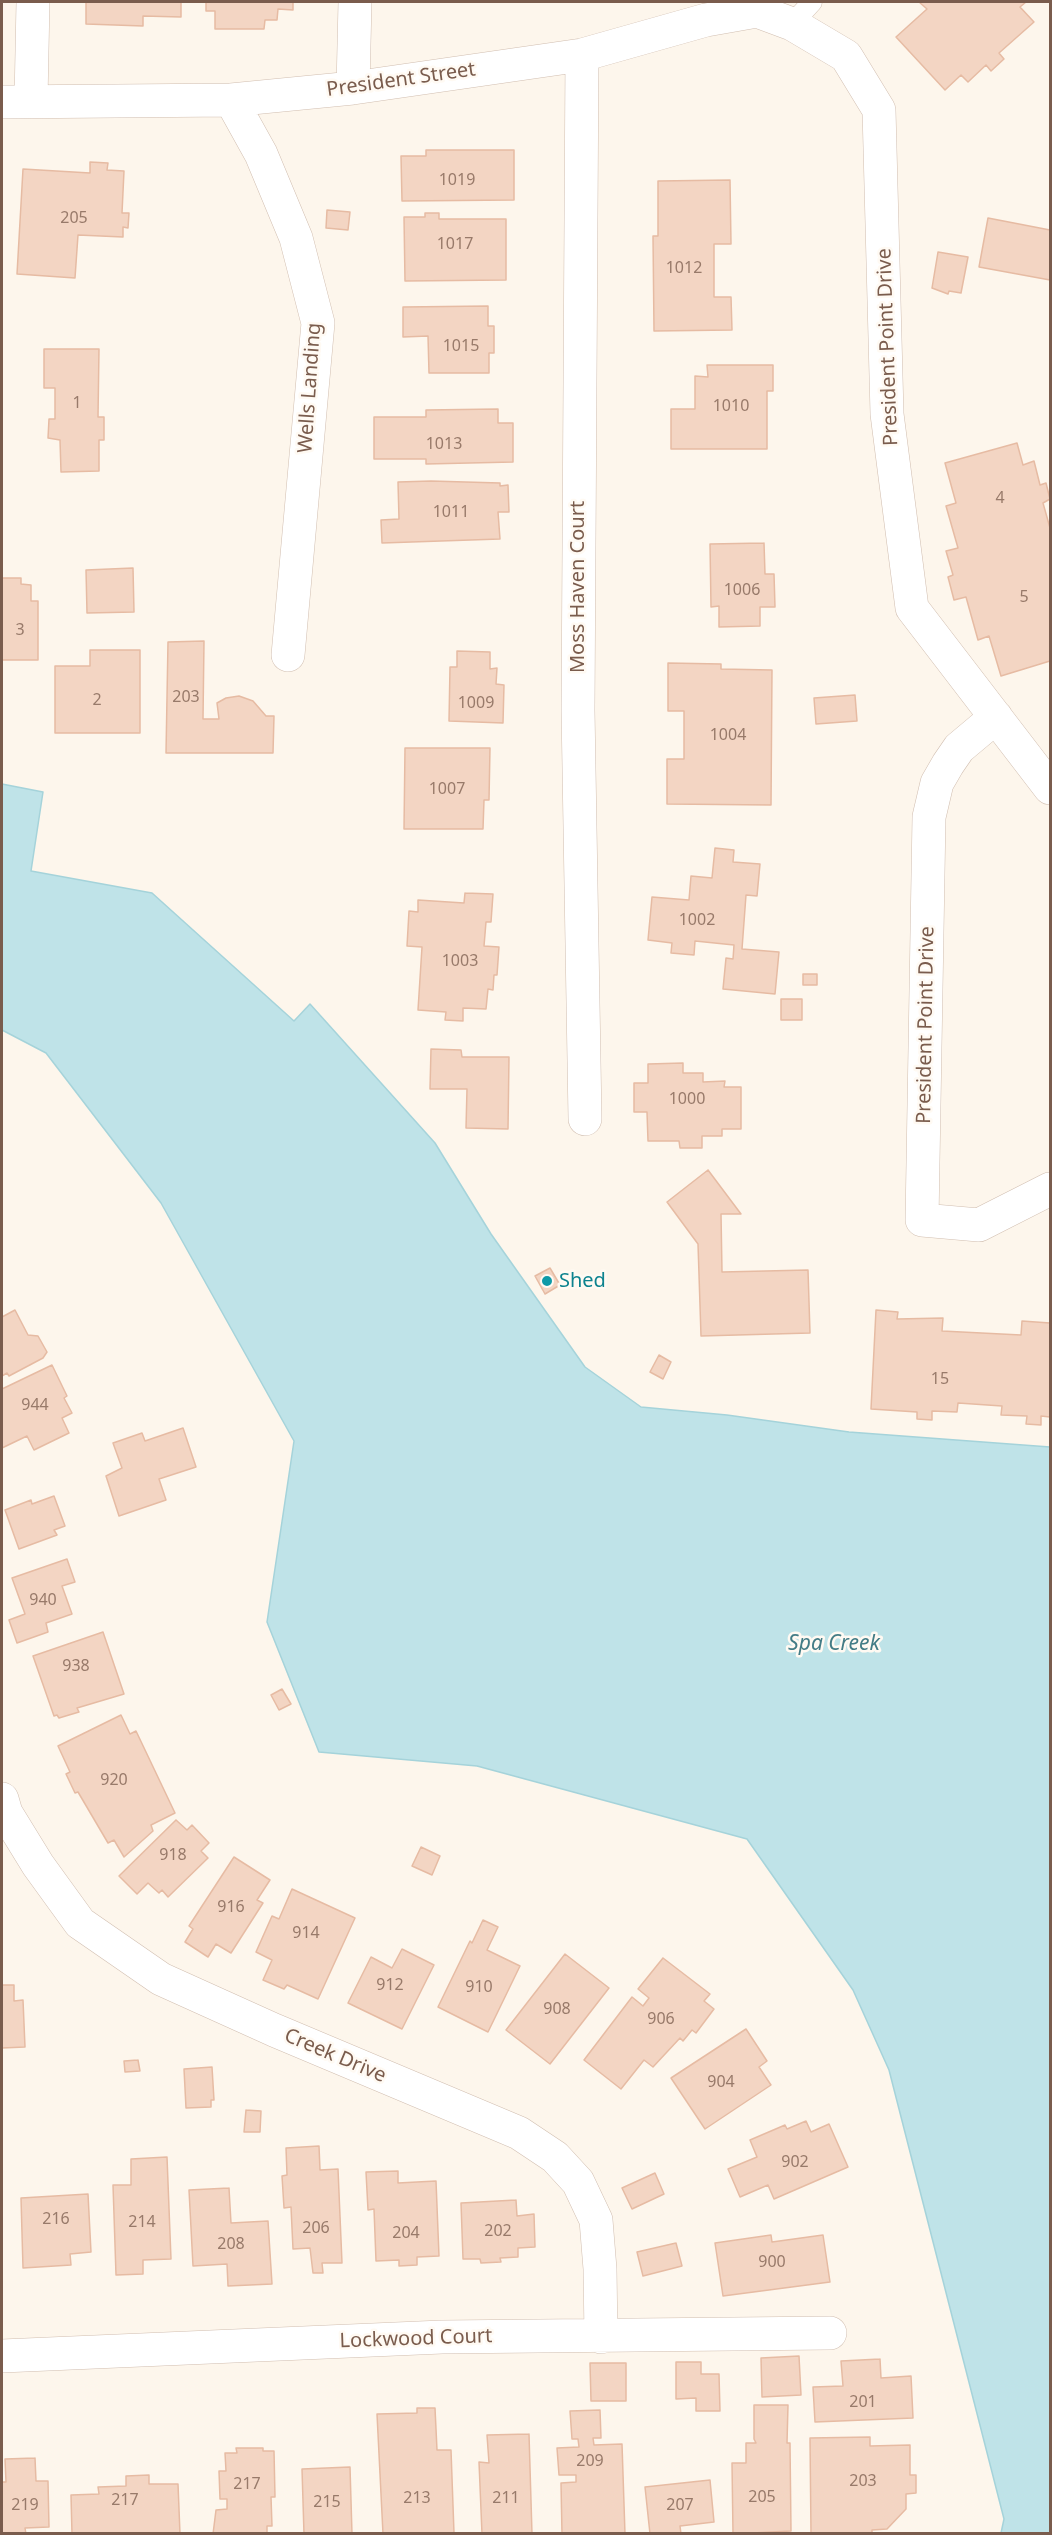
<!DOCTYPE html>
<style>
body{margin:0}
#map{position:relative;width:1052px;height:2535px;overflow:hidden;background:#fdf6ec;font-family:"Noto Sans",sans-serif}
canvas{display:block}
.frame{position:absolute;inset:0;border:3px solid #7a5c4d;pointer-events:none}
</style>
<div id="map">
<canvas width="1052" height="2535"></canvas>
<div class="frame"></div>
</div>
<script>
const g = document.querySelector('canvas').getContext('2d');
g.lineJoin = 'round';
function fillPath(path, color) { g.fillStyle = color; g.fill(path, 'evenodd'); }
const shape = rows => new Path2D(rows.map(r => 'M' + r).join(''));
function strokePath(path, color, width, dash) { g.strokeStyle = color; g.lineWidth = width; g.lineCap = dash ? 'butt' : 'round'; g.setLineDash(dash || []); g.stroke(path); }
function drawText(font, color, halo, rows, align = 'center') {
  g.font = font + ' "Noto Sans",sans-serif'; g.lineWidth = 5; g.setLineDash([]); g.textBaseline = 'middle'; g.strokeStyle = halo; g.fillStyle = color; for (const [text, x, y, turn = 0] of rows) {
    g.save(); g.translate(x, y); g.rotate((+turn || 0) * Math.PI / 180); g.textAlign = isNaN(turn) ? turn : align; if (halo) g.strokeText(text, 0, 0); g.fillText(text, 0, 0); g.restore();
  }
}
const water = shape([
 [2,784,43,792,31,871,152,893,294,1021,310,1004,435,1143,491,1234,585,1367,641,1407,727,1415,849,1432,1050,1447,1050,2533,1001,2533,1004,2519,889,2070,853,1990,747,1839,477,1766,319,1752,267,1622,294,1441,161,1203,46,1053,2,1030,2,784]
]);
fillPath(water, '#bfe3e8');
strokePath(water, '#a5d3da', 1.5);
const building = shape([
 [86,2,181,2,181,17,143,16,143,26,86,24,86,2],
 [206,2,293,2,293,10,278,9,277,20,265,20,264,29,215,29,215,11,206,11,206,2],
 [919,2,1026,2,1020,7,1034,22,999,53,1004,59,991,71,986,65,968,82,961,75,945,90,896,37,927,9,919,2],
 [426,150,514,150,514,200,402,201,401,156,426,156,426,150],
 [90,162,108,163,107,170,124,171,122,213,129,213,128,228,123,227,123,237,78,235,75,278,17,274,23,169,90,173,90,162],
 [730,180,731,244,714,244,714,297,731,297,732,330,654,331,653,236,658,236,658,181,730,180],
 [327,210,350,212,348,230,326,228,327,210],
 [425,213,439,213,439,219,506,219,506,280,405,281,404,217,425,217,425,213],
 [988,218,1050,230,1050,280,979,267,988,218],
 [938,252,968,257,961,293,949,291,948,294,932,288,938,252],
 [488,306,488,326,494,326,494,353,489,353,489,373,429,373,428,336,403,337,403,307,488,306],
 [44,349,99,349,98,417,104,417,104,440,99,440,99,471,61,472,60,440,48,438,49,419,55,419,55,388,44,388,44,349],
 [707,365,773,365,773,391,767,391,767,449,671,449,671,409,695,409,695,376,708,377,707,365],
 [498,409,498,423,513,423,513,462,426,464,426,459,374,459,374,417,426,417,426,410,498,409],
 [1017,443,1023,465,1034,461,1040,485,1046,483,1050,499,1043,503,1050,528,1050,661,1001,676,989,636,978,640,966,597,954,600,948,577,953,575,946,551,958,548,946,506,956,503,945,463,1017,443],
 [431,481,500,483,500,486,508,485,509,512,498,512,500,539,382,543,381,520,399,519,398,482,431,481],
 [764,543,765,574,774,574,775,607,760,607,760,626,719,627,719,606,711,607,710,544,764,543],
 [133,568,134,612,87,613,86,570,133,568],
 [2,578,21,578,21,584,31,585,31,601,38,601,38,660,2,660,2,674,2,578],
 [204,641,203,719,219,719,217,703,226,698,239,696,253,701,266,716,274,716,273,753,166,753,168,642,204,641],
 [90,650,140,650,140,733,55,733,55,666,90,666,90,650],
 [457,651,490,652,490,669,497,668,496,684,504,685,503,723,449,721,450,667,457,667,457,651],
 [668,663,721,664,721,669,772,670,771,805,667,804,667,759,684,759,684,711,668,711,668,663],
 [855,695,857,721,816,724,814,698,855,695],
 [405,748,490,748,489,800,484,800,483,829,404,829,405,748],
 [715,848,734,850,733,862,760,864,757,896,746,895,742,949,779,952,775,994,723,989,726,958,733,959,734,945,695,941,694,955,671,953,672,943,648,940,652,897,689,900,691,876,712,878,715,848],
 [465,893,493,894,491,922,486,922,484,946,499,947,497,975,494,975,493,990,488,989,486,1009,463,1008,463,1021,445,1020,446,1012,418,1010,422,947,407,946,409,911,418,912,418,900,464,903,465,893],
 [803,974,817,974,817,985,803,985,803,974],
 [781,999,802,999,802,1020,781,1020,781,999],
 [431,1049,461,1050,462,1057,509,1057,508,1129,466,1128,467,1089,430,1089,431,1049],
 [683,1063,683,1073,703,1073,703,1082,725,1081,724,1087,741,1087,741,1129,722,1129,722,1136,702,1136,702,1148,680,1148,679,1141,648,1141,647,1112,634,1112,634,1083,648,1083,648,1064,683,1063],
 [708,1170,741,1214,721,1214,722,1272,808,1270,810,1333,701,1336,698,1244,667,1202,708,1170],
 [550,1268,560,1285,545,1294,535,1276,550,1268],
 [15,1310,28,1335,38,1336,47,1352,43,1358,9,1376,7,1373,2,1376,2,1317,15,1310],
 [876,1310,898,1312,897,1319,943,1318,942,1331,1021,1335,1022,1321,1050,1323,1050,1417,1041,1416,1041,1425,1026,1424,1027,1416,1001,1415,1002,1406,958,1403,957,1412,932,1411,932,1420,917,1419,917,1412,871,1409,876,1310],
 [659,1355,671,1362,663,1379,650,1372,659,1355],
 [52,1365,67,1396,64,1398,72,1413,62,1418,69,1433,34,1450,27,1436,2,1448,2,1389,52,1365],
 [183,1428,196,1467,159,1479,166,1500,119,1516,106,1476,122,1468,113,1443,142,1433,145,1441,183,1428],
 [54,1496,65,1526,54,1530,57,1535,19,1549,5,1510,31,1500,32,1504,54,1496],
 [67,1559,75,1582,62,1586,72,1614,46,1623,48,1632,17,1643,9,1620,25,1614,12,1578,67,1559],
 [103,1632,124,1694,77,1708,79,1712,59,1718,57,1715,54,1716,33,1656,103,1632],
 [282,1689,291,1704,279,1710,271,1695,282,1689],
 [121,1715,130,1734,136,1731,175,1813,151,1825,153,1831,124,1857,114,1840,108,1843,78,1792,75,1793,66,1774,70,1772,58,1746,121,1715],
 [176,1820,187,1830,192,1825,209,1843,201,1851,208,1858,168,1897,162,1890,159,1893,148,1883,137,1894,119,1876,176,1820],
 [421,1847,440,1856,432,1875,412,1866,421,1847],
 [234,1857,270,1880,257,1900,263,1903,231,1953,216,1944,208,1957,185,1942,193,1929,189,1926,234,1857],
 [292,1889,355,1918,318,1999,287,1985,284,1989,263,1980,272,1960,256,1952,272,1916,279,1919,292,1889],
 [483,1920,498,1927,487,1950,520,1966,488,2032,438,2007,470,1941,472,1943,483,1920],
 [402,1949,434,1965,402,2029,348,2003,371,1957,392,1968,402,1949],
 [565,1954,609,1988,550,2064,506,2030,565,1954],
 [663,1958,710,1994,704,2001,714,2009,696,2033,692,2030,683,2041,680,2038,653,2067,644,2060,621,2089,584,2060,632,1997,643,2006,649,1998,638,1989,663,1958],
 [2,1985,14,1985,14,2001,23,2000,25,2047,2,2048,2,1985],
 [746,2029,767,2061,759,2067,771,2085,705,2129,671,2078,746,2029],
 [138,2060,140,2071,125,2072,124,2061,138,2060],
 [212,2067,214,2100,211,2100,211,2107,186,2108,184,2069,212,2067],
 [246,2110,261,2111,260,2132,244,2132,246,2110],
 [806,2121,811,2132,829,2124,848,2167,774,2199,768,2185,740,2197,728,2169,757,2157,750,2140,785,2125,787,2129,806,2121],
 [319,2146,320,2170,338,2169,342,2263,322,2263,323,2273,313,2273,310,2248,293,2249,291,2207,284,2208,282,2176,287,2175,286,2148,319,2146],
 [167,2157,171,2259,143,2260,143,2274,116,2275,113,2185,131,2185,131,2159,167,2157],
 [398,2171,398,2183,436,2181,439,2256,417,2257,417,2265,399,2266,399,2260,376,2261,374,2209,368,2210,366,2172,398,2171],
 [655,2173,664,2194,632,2209,622,2188,655,2173],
 [229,2188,231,2223,268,2221,272,2284,228,2286,227,2264,193,2266,189,2190,229,2188],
 [88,2194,91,2252,70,2254,71,2265,23,2268,21,2198,88,2194],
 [516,2200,517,2216,534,2214,535,2247,518,2248,518,2257,500,2258,501,2262,481,2263,480,2259,463,2259,461,2203,516,2200],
 [771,2235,772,2242,823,2235,830,2282,723,2296,715,2243,771,2235],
 [676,2243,682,2266,643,2276,637,2252,676,2243],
 [799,2356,801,2395,762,2397,761,2358,799,2356],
 [880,2359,881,2378,911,2376,913,2418,815,2422,813,2387,843,2386,841,2361,880,2359],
 [676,2362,701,2362,701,2374,719,2374,720,2411,696,2411,696,2398,676,2399,676,2362],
 [590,2363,626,2363,626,2401,591,2401,590,2363],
 [754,2405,788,2405,787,2443,790,2443,791,2531,733,2534,732,2463,746,2463,746,2443,756,2443,754,2439,754,2405],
 [417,2408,435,2408,437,2450,451,2450,454,2533,383,2534,377,2414,417,2413,417,2408],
 [600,2410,601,2438,593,2438,594,2445,622,2444,625,2534,562,2534,561,2483,576,2482,576,2475,559,2475,557,2448,579,2447,578,2439,572,2439,570,2411,600,2410],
 [529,2434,532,2534,482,2534,479,2462,489,2463,487,2435,529,2434],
 [870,2437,870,2446,910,2445,910,2475,916,2475,916,2493,906,2494,906,2509,887,2529,872,2530,872,2534,811,2534,810,2438,870,2437],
 [236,2448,263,2448,263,2451,274,2451,275,2497,271,2497,272,2526,267,2526,267,2534,213,2534,216,2510,227,2509,227,2499,220,2499,219,2471,226,2471,225,2453,237,2453,236,2448],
 [35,2458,36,2481,48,2481,49,2527,25,2528,26,2534,2,2534,2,2482,6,2482,5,2459,35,2458],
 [350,2467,352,2534,304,2534,302,2469,350,2467],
 [149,2475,149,2484,178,2484,180,2534,72,2534,71,2495,99,2494,98,2487,126,2486,126,2476,149,2475],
 [710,2480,714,2522,680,2526,681,2534,650,2534,645,2487,710,2480]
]);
fillPath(building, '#f3d5c3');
strokePath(building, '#e6bba3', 1.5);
const service = shape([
 [792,24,812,2]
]);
const minor = shape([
 [582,55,578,710,585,1119],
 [353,88,355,2],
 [31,100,33,2],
 [231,100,261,154,296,238,318,323,288,655],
 [2,102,231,100,353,88,582,55,706,20,757,11,792,24,846,56,879,110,887,414,912,608,1050,788],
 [996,717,959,748,948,764,937,783,929,817,922,1220,979,1225,1050,1189],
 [2,1799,6,1813,38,1865,80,1923,161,1979,274,2030,519,2133,555,2157,578,2182,596,2220,600,2269,601,2337],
 [2,2356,442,2337,830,2333]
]);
strokePath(service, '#d1beb0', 21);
strokePath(minor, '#d1beb0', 34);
strokePath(service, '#fff', 20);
strokePath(minor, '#fff', 33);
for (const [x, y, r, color] of [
 [547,1281,6,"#0f9aa8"]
]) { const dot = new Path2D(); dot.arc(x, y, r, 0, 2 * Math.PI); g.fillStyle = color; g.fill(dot); strokePath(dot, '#fffaf3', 2); }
drawText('16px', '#987a6a', null, [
 ["1019",457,180],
 ["205",74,218],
 ["1017",455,244],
 ["1012",684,268],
 ["1015",461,346],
 ["1",77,403],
 ["1010",731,406],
 ["1013",444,444],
 ["4",1000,498],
 ["1011",451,512],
 ["1006",742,590],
 ["5",1024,597],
 ["3",20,630],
 ["203",186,697],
 ["2",97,700],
 ["1009",476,703],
 ["1004",728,735],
 ["1007",447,789],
 ["1002",697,920],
 ["1003",460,961],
 ["1000",687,1099],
 ["15",940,1379],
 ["944",35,1405],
 ["940",43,1600],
 ["938",76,1666],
 ["920",114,1780],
 ["918",173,1855],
 ["916",231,1907],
 ["914",306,1933],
 ["912",390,1985],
 ["910",479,1987],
 ["908",557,2009],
 ["906",661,2019],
 ["904",721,2082],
 ["902",795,2162],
 ["216",56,2219],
 ["214",142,2222],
 ["206",316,2228],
 ["202",498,2231],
 ["204",406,2233],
 ["208",231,2244],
 ["900",772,2262],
 ["201",863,2402],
 ["209",590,2461],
 ["203",863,2481],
 ["217",247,2484],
 ["205",762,2497],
 ["213",417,2498],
 ["211",506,2498],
 ["217",125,2500],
 ["215",327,2502],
 ["219",25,2505],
 ["207",680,2505]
]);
drawText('20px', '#7a5c4d', '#fffaf3', [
 ["President Street",401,80,-8],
 ["President Point Drive",888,347,-92],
 ["Wells Landing",310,388,-86],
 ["Moss Haven Court",578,587,-90],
 ["President Point Drive",926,1025,-89],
 ["Creek Drive",335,2056,23],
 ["Lockwood Court",416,2339,-2]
]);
drawText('20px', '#0d838f', '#fffaf3', [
 ["Shed",559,1281]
], 'left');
drawText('italic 21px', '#437c86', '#fffaf3', [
 ["Spa Creek",834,1644]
]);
</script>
